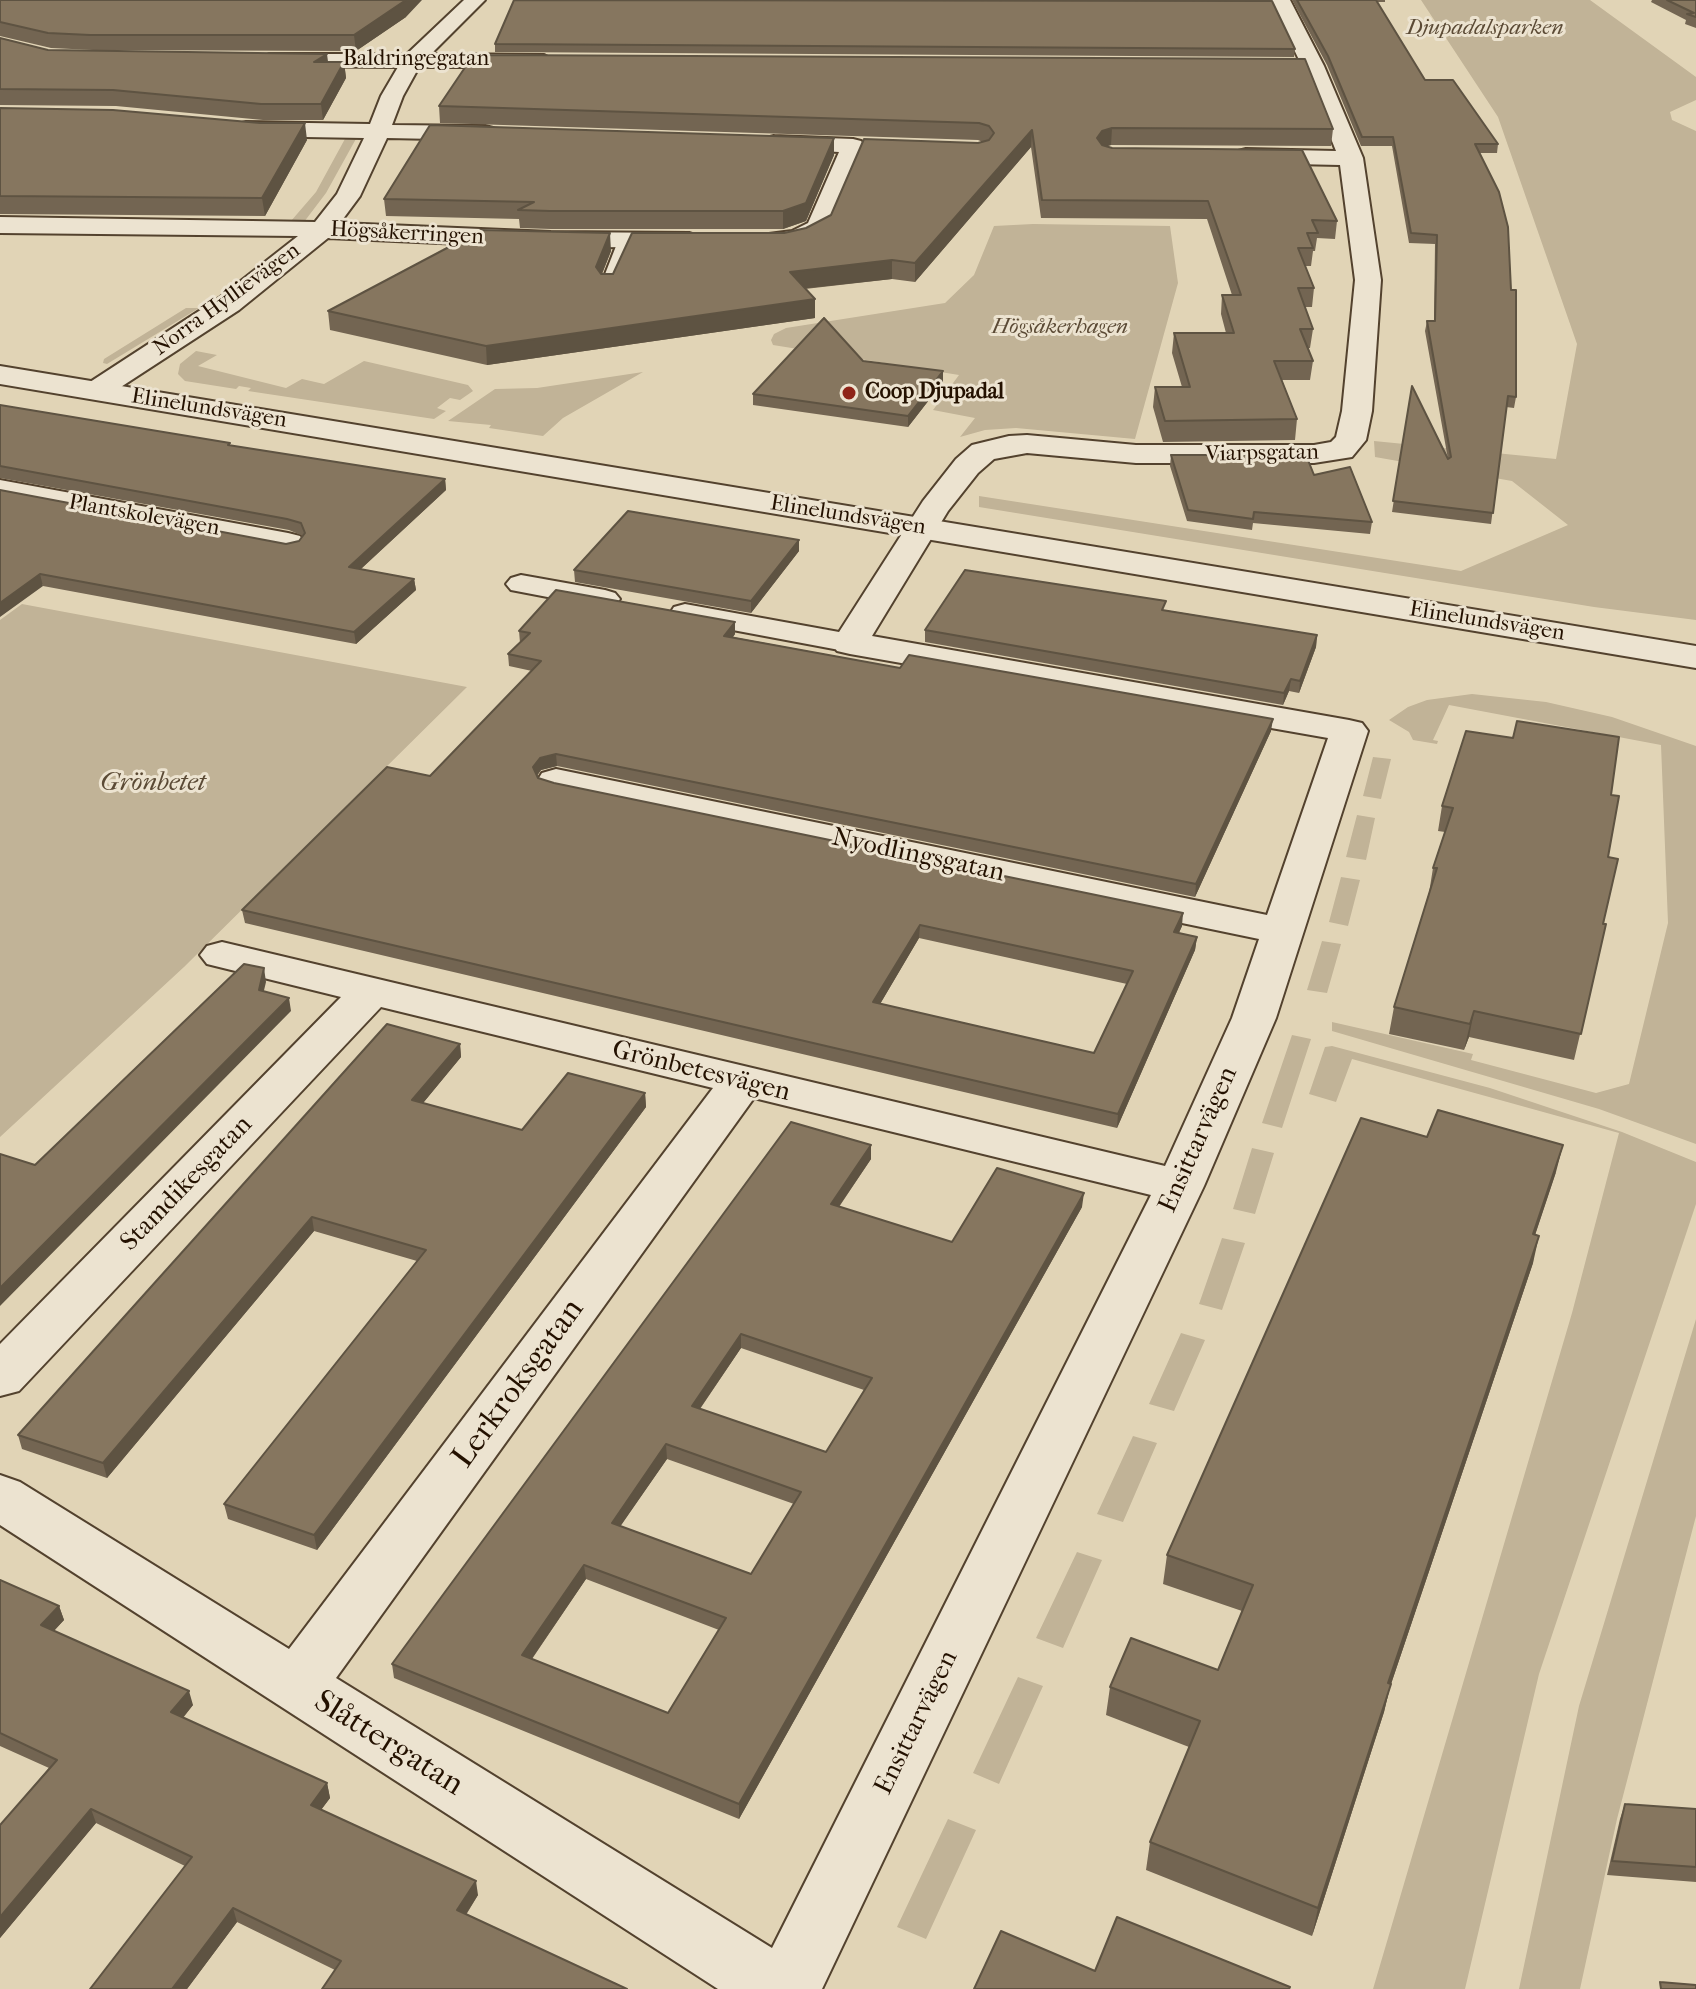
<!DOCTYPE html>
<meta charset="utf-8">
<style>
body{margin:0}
canvas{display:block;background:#e1d4b6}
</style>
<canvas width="1696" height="1989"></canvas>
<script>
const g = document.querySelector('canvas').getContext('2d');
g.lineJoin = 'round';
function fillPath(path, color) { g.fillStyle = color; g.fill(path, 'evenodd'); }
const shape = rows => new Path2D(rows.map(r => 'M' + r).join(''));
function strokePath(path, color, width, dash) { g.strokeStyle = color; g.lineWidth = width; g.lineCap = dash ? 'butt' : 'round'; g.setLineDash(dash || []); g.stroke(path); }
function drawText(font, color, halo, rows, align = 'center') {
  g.font = font + ' "IM FELL French Canon",serif'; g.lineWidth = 6; g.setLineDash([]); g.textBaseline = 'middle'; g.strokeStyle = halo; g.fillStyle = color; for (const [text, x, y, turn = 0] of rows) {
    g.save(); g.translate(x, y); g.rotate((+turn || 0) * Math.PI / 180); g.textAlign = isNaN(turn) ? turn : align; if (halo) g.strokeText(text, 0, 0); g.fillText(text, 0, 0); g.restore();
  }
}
fillPath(shape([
 [1421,0,1590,0,1696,77,1696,100,1670,112,1672,120,1696,131,1696,620,1594,607,979,507,979,496,1461,571,1568,525,1512,481,1375,457,1374,441,1556,459,1577,344,1498,117],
 [346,137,357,137,326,193,304,222,291,221,316,192],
 [1033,224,1170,226,1178,283,1135,439,1016,428,985,430,960,437,975,418,933,410,959,375,773,345,771,340,774,334,786,328,945,303,974,275,994,226],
 [186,308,199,308,107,364,103,363,104,359],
 [196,351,217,355,198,366,286,388,302,379,324,384,364,361,468,385,473,391,460,400,450,398,437,408,446,411,434,419,248,391,251,388,239,386,236,389,185,381,178,374,180,364],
 [643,372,563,418,543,436,489,428,491,425,448,421,495,389,537,388],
 [22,604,467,687,184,967,0,1137,0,620],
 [1472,694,1546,702,1612,717,1696,746,1696,1144,1599,1109,1332,1031,1332,1022,1473,1054,1471,1060,1596,1093,1629,1084,1668,923,1661,745,1449,705,1433,740,1438,741,1437,744,1413,740,1409,732,1389,720,1408,707,1427,700],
 [1373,757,1391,759,1381,799,1363,796],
 [1357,815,1375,818,1366,860,1346,857],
 [1341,877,1360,880,1348,926,1329,922],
 [1322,941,1341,944,1327,993,1307,990],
 [1292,1035,1311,1039,1282,1128,1262,1123],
 [1332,1046,1490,1088,1622,1132,1696,1162,1696,1204,1539,1674,1465,1989,1373,1989,1572,1313,1619,1133,1352,1059,1336,1102,1309,1094,1325,1047],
 [1252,1148,1274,1153,1255,1214,1233,1209],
 [1222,1238,1245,1243,1222,1310,1199,1304],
 [1696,1319,1696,1516,1617,1819,1580,1989,1519,1989,1579,1706],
 [1181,1333,1205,1340,1174,1411,1149,1404],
 [1133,1436,1157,1443,1123,1522,1097,1514],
 [1077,1552,1102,1560,1063,1648,1036,1638],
 [1018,1677,1043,1686,999,1784,973,1773],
 [948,1819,976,1830,926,1939,897,1927]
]), '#c1b397');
const service = shape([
 [626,236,634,241,616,287,614,290,602,290,600,287,618,241,626,236]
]);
const pedestrian = shape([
 [521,575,605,590,615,593,620,599,615,605,605,608,511,590,506,584,511,578,521,575],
 [685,604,850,634,861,637,865,643,861,649,850,652,674,619,670,613,674,607,685,604]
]);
const minor = shape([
 [464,0,485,0,431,54,544,55,555,61,544,67,419,67,403,96,392,125,485,126,493,128,496,133,493,138,485,140,387,138,360,196,340,223,551,232,689,233,698,236,702,241,698,246,551,248,328,238,239,310,107,396,97,399,87,396,82,390,87,384,219,298,298,236,0,233,0,217,315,222,337,194,364,138,246,136,238,134,235,129,238,124,246,122,370,124,381,96,398,67,269,66,258,60,269,54,407,54,464,0],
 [1173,0,1290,0,1324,66,1363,158,1381,280,1372,411,1366,440,1352,457,1314,463,1136,463,1027,453,994,459,978,473,948,511,872,636,1349,720,1362,723,1368,731,1276,1018,1204,1186,822,1989,718,1989,0,1525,0,1475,20,1482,289,1649,713,1088,381,1007,19,1391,0,1396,0,1344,341,997,207,964,200,955,207,946,222,942,1165,1166,1232,1018,1259,939,556,793,542,789,537,781,542,773,556,769,1267,915,1328,738,850,654,837,651,832,643,923,501,956,459,972,445,1009,436,1027,435,1136,445,1314,445,1331,442,1336,437,1342,411,1355,280,1340,165,1246,163,1238,161,1234,156,1238,151,1246,149,1336,151,1302,66,1273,6,1183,6,1173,0],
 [754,1098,1151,1195,772,1948,336,1678,754,1098],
 [774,136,853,139,861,141,865,146,832,227,828,232,806,243,770,248,761,245,757,240,761,235,792,231,808,223,839,152,766,148,762,143,766,138,774,136],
 [0,480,288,533,300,536,304,543,300,550,288,553,0,498,0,480]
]);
const tertiary = shape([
 [0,366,1696,646,1696,668,0,384,0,366]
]);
strokePath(service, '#53422e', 4);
strokePath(pedestrian, '#53422e', 4);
strokePath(minor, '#53422e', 4);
strokePath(tertiary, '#53422e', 4);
fillPath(service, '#ece3d0');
fillPath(pedestrian, '#ece3d0');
fillPath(minor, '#ece3d0');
fillPath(tertiary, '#ece3d0');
fillPath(shape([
 [0,0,406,17,356,51,93,50,51,48,0,36],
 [1292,0,1385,0,1385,2,1376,2,1425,80,1498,144,1497,153,1479,153,1516,397,1514,408,1506,407,1491,524,1392,512,1412,386,1448,459,1425,331,1427,321,1434,321,1435,244,1409,243,1392,146,1361,146,1327,65],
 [1652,0,1696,0,1696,28,1685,24,1686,20,1651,2],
 [0,38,48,50,344,62,346,78,323,120,263,120,116,106,0,105],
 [495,44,1295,49,1294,57,495,52],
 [439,106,1333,129,1331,146,1111,145,1107,146,1337,221,1335,239,1317,238,1315,251,1313,251,1311,266,1305,266,1314,288,1312,307,1305,307,1313,329,1310,348,1308,348,1313,361,1310,380,1282,380,1297,419,1295,440,1163,442,1153,407,1155,387,1182,387,1172,353,1174,333,1226,333,1221,314,1222,295,1232,295,1207,219,1041,218,1031,147,915,282,892,279,805,289,815,318,487,365,330,330,328,311,611,251,602,274,613,274,806,228,983,142,978,140,440,123],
 [0,108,307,140,265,216,0,214],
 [834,138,834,155,806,221,783,229,551,229,520,228,519,219,386,216,384,199],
 [863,361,943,382,908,427,753,405,753,394],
 [0,405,231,446,445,479,446,490,361,569,414,579,416,590,356,644,43,586,0,490,286,544,299,541,303,536,289,530,0,478],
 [1171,455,1314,475,1372,522,1370,534,1253,523,1252,530,1187,521,1170,466],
 [799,551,751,613,575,582,574,570],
 [1165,610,1317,635,1316,647,1299,693,1289,691,1283,705,925,642,925,630],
 [519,631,735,634,733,637,900,668,1271,731,1195,897,557,766,541,770,537,776,538,778,554,783,1182,926,1179,933,1197,937,1195,950,1117,1128,245,923,242,910,430,776,532,671,509,666,508,654,520,643],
 [919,938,1127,984,1094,1053,880,1004],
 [1611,795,1603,924,1606,924,1574,1060,1469,1037,1464,1050,1389,1034,1394,1007,1429,893,1433,868,1445,832,1438,831,1442,806],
 [460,1044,461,1057,423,1103,522,1130,645,1093,646,1107,317,1550,228,1519,224,1504,417,1261,314,1231,107,1478,22,1449,18,1435],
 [871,1145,871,1159,839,1207,952,1242,1082,1207,739,1819,394,1678,392,1664],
 [741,1348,864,1390,826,1452,700,1409],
 [667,1459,794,1504,751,1574,620,1526],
 [586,1579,719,1630,668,1713,532,1659],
 [1556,1172,1535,1235,1533,1263,1390,1687,1384,1712,1312,1936,1146,1870,1150,1842,1189,1747,1106,1715,1110,1687,1218,1670,1242,1611,1163,1584,1167,1555],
 [0,1580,59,1606,64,1620,54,1631,193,1705,183,1718,327,1783,330,1798,321,1810,478,1895,466,1915,335,1970,237,1922,187,1989,90,1989,185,1866,96,1823,0,1938,0,1825,49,1768,0,1746],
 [1625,1804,1696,1809,1696,1882,1607,1875,1620,1819]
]), '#736552');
fillPath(shape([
 [406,0,422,0,406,17,356,51,354,35],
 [327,54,329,69,314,62],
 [344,62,346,78,323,120,321,104],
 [305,123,307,140,265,216,262,198],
 [1112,128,1111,145,1101,148,1097,138,1102,131],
 [1032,130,1031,147,915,282,915,263],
 [834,138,834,155,806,221,783,229,783,211],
 [610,233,611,251,597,286,596,267],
 [892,260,892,279,790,290,790,272],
 [815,299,815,318,487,365,486,346],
 [943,371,943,382,908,427,908,416],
 [445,479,446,490,351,578,349,567],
 [799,540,799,551,751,613,751,601],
 [40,574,43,586,0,617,0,603],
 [414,579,416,590,356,644,354,632],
 [735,622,735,634,725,648,724,636],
 [1317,635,1316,647,1299,693,1300,681],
 [1291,679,1289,691,1283,705,1284,693],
 [1273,719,1271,731,1195,897,1196,884],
 [556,754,557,766,541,770,534,779,533,767,540,758],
 [1183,913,1182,926,1173,945,1174,932],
 [920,925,919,938,873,1016,873,1002],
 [1197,937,1195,950,1117,1128,1118,1114],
 [264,968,266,982,261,1003,259,990],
 [289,998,291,1011,0,1306,0,1288],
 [1474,1011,1469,1037,1464,1050,1470,1024],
 [460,1044,461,1057,414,1114,412,1100],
 [645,1093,646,1107,317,1550,314,1535],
 [871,1145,871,1159,831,1218,831,1204],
 [1563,1145,1556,1172,1526,1262,1533,1234],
 [1084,1193,1082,1207,739,1819,739,1804],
 [312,1217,314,1231,107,1478,103,1463],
 [1539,1236,1533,1263,1390,1687,1384,1712,1312,1936,1318,1908,1388,1683],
 [741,1334,741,1348,692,1420,692,1406],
 [666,1444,667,1459,613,1537,612,1523],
 [584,1565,586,1579,524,1670,522,1655],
 [59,1606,64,1620,45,1640,41,1625],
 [189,1691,193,1705,175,1727,171,1712],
 [327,1783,330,1798,314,1819,311,1805],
 [91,1809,96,1823,0,1938,0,1917],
 [476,1881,478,1895,459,1925,457,1910],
 [233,1908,237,1922,187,1989,172,1989]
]), '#5e5342');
const building = shape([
 [0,0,406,0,354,35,90,35,48,33,0,22,0,0],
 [514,0,1272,1,1295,49,495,44,514,0],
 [1297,0,1376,0,1425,80,1453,80,1498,144,1475,144,1499,192,1508,227,1511,290,1516,290,1516,397,1508,396,1493,513,1393,501,1412,386,1448,459,1451,457,1427,321,1435,321,1437,235,1411,233,1393,137,1362,137,1328,56,1297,0],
 [1667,0,1696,0,1696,17,1687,14,1694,13,1667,0],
 [0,38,48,50,327,54,314,62,344,62,321,104,261,104,113,90,0,89,0,38],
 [486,55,1305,59,1333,129,1112,128,1102,131,1097,138,1102,145,1112,148,1302,150,1337,221,1312,220,1318,233,1307,233,1313,248,1298,248,1314,288,1298,288,1313,329,1300,329,1313,361,1274,361,1297,419,1165,421,1155,387,1190,387,1174,333,1234,333,1222,295,1241,295,1208,201,1042,200,1032,130,915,263,892,260,790,272,815,299,486,346,328,311,481,230,610,233,596,267,601,274,613,274,632,233,784,233,806,228,831,215,864,139,978,143,989,140,994,133,989,126,979,123,439,106,468,63,483,63,486,55],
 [0,108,113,110,260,123,305,123,262,198,0,196,0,108],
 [430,125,834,138,806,203,783,211,550,211,518,210,534,202,384,199,430,125],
 [824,318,863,361,943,371,908,416,753,394,824,318],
 [0,405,230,443,228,445,445,479,349,567,414,579,354,632,40,574,0,603,0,490,286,544,299,541,305,533,301,523,287,519,0,466,0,405],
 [1171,455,1306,455,1314,475,1350,467,1372,522,1254,512,1253,519,1188,510,1171,455],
 [628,511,799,540,751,601,574,570,628,511],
 [965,570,1166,601,1162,610,1317,635,1300,681,1291,679,1284,693,925,630,965,570],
 [556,590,735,622,724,636,900,668,909,655,1273,719,1196,884,556,754,540,758,533,767,538,778,554,783,1183,913,1174,932,1197,937,1118,1114,242,910,387,767,430,776,541,661,508,654,530,633,519,631,556,590],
 [920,925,1133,971,1094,1053,873,1002,920,925],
 [1517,721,1619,737,1611,795,1619,796,1608,857,1618,859,1603,924,1606,924,1581,1034,1474,1011,1470,1024,1394,1007,1437,868,1433,868,1453,808,1442,806,1466,731,1513,738,1517,721],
 [244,964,264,968,259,990,289,998,0,1288,0,1154,35,1165,244,964],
 [387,1024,460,1044,412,1100,522,1130,568,1073,645,1093,314,1535,224,1504,426,1250,312,1217,103,1463,18,1435,387,1024],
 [1438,1110,1563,1145,1533,1234,1539,1236,1388,1683,1391,1684,1318,1908,1150,1842,1200,1721,1110,1687,1131,1638,1218,1670,1253,1585,1167,1555,1361,1118,1427,1137,1438,1110],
 [791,1122,871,1145,831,1204,952,1242,997,1168,1084,1193,739,1804,392,1664,791,1122],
 [741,1334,872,1378,826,1452,692,1406,741,1334],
 [666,1444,801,1492,751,1574,612,1523,666,1444],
 [584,1565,726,1618,668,1713,522,1655,584,1565],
 [0,1580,59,1606,41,1625,189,1691,171,1712,327,1783,311,1805,476,1881,457,1910,627,1989,322,1989,341,1961,233,1908,172,1989,90,1989,192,1857,91,1809,0,1917,0,1825,57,1760,0,1733,0,1580],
 [1625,1804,1696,1809,1696,1867,1612,1861,1625,1804],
 [1117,1917,1290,1987,1289,1989,974,1989,1001,1931,1095,1971,1117,1917],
 [1660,1982,1696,1985,1696,1989,1661,1989,1660,1982]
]);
fillPath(building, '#86765f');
strokePath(building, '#5e5342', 2);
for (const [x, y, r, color] of [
 [849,393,8,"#8f2418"]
]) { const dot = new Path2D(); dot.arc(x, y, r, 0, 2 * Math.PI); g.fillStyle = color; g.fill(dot); strokePath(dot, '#ece3d0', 3); }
drawText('italic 22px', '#5b4a35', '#ece3d0', [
 ["Djupadalsparken",1485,29],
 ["Högsåkerhagen",1060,328]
]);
drawText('22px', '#241100', '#ece3d0', [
 ["Baldringegatan",416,60],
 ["Högsåkerringen",407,234,3],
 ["Norra Hyllievägen",227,300,-36],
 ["Elinelundsvägen",209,409,9],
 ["Viarpsgatan",1262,454,-1],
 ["Plantskolevägen",144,516,10],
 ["Elinelundsvägen",848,516,9],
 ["Elinelundsvägen",1487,622,9]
]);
drawText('bold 22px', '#241100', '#ece3d0', [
 ["Coop Djupadal",865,393]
], 'left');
drawText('italic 26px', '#5b4a35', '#ece3d0', [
 ["Grönbetet",153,784]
]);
drawText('26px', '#241100', '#ece3d0', [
 ["Nyodlingsgatan",918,856,12],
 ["Grönbetesvägen",701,1072,14],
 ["Ensittarvägen",1199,1140,-66],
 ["Stamdikesgatan",187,1184,-46],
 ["Ensittarvägen",917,1723,-64]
]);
drawText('32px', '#241100', '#ece3d0', [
 ["Lerkroksgatan",519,1384,-54],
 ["Slåttergatan",388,1744,32]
]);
</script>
